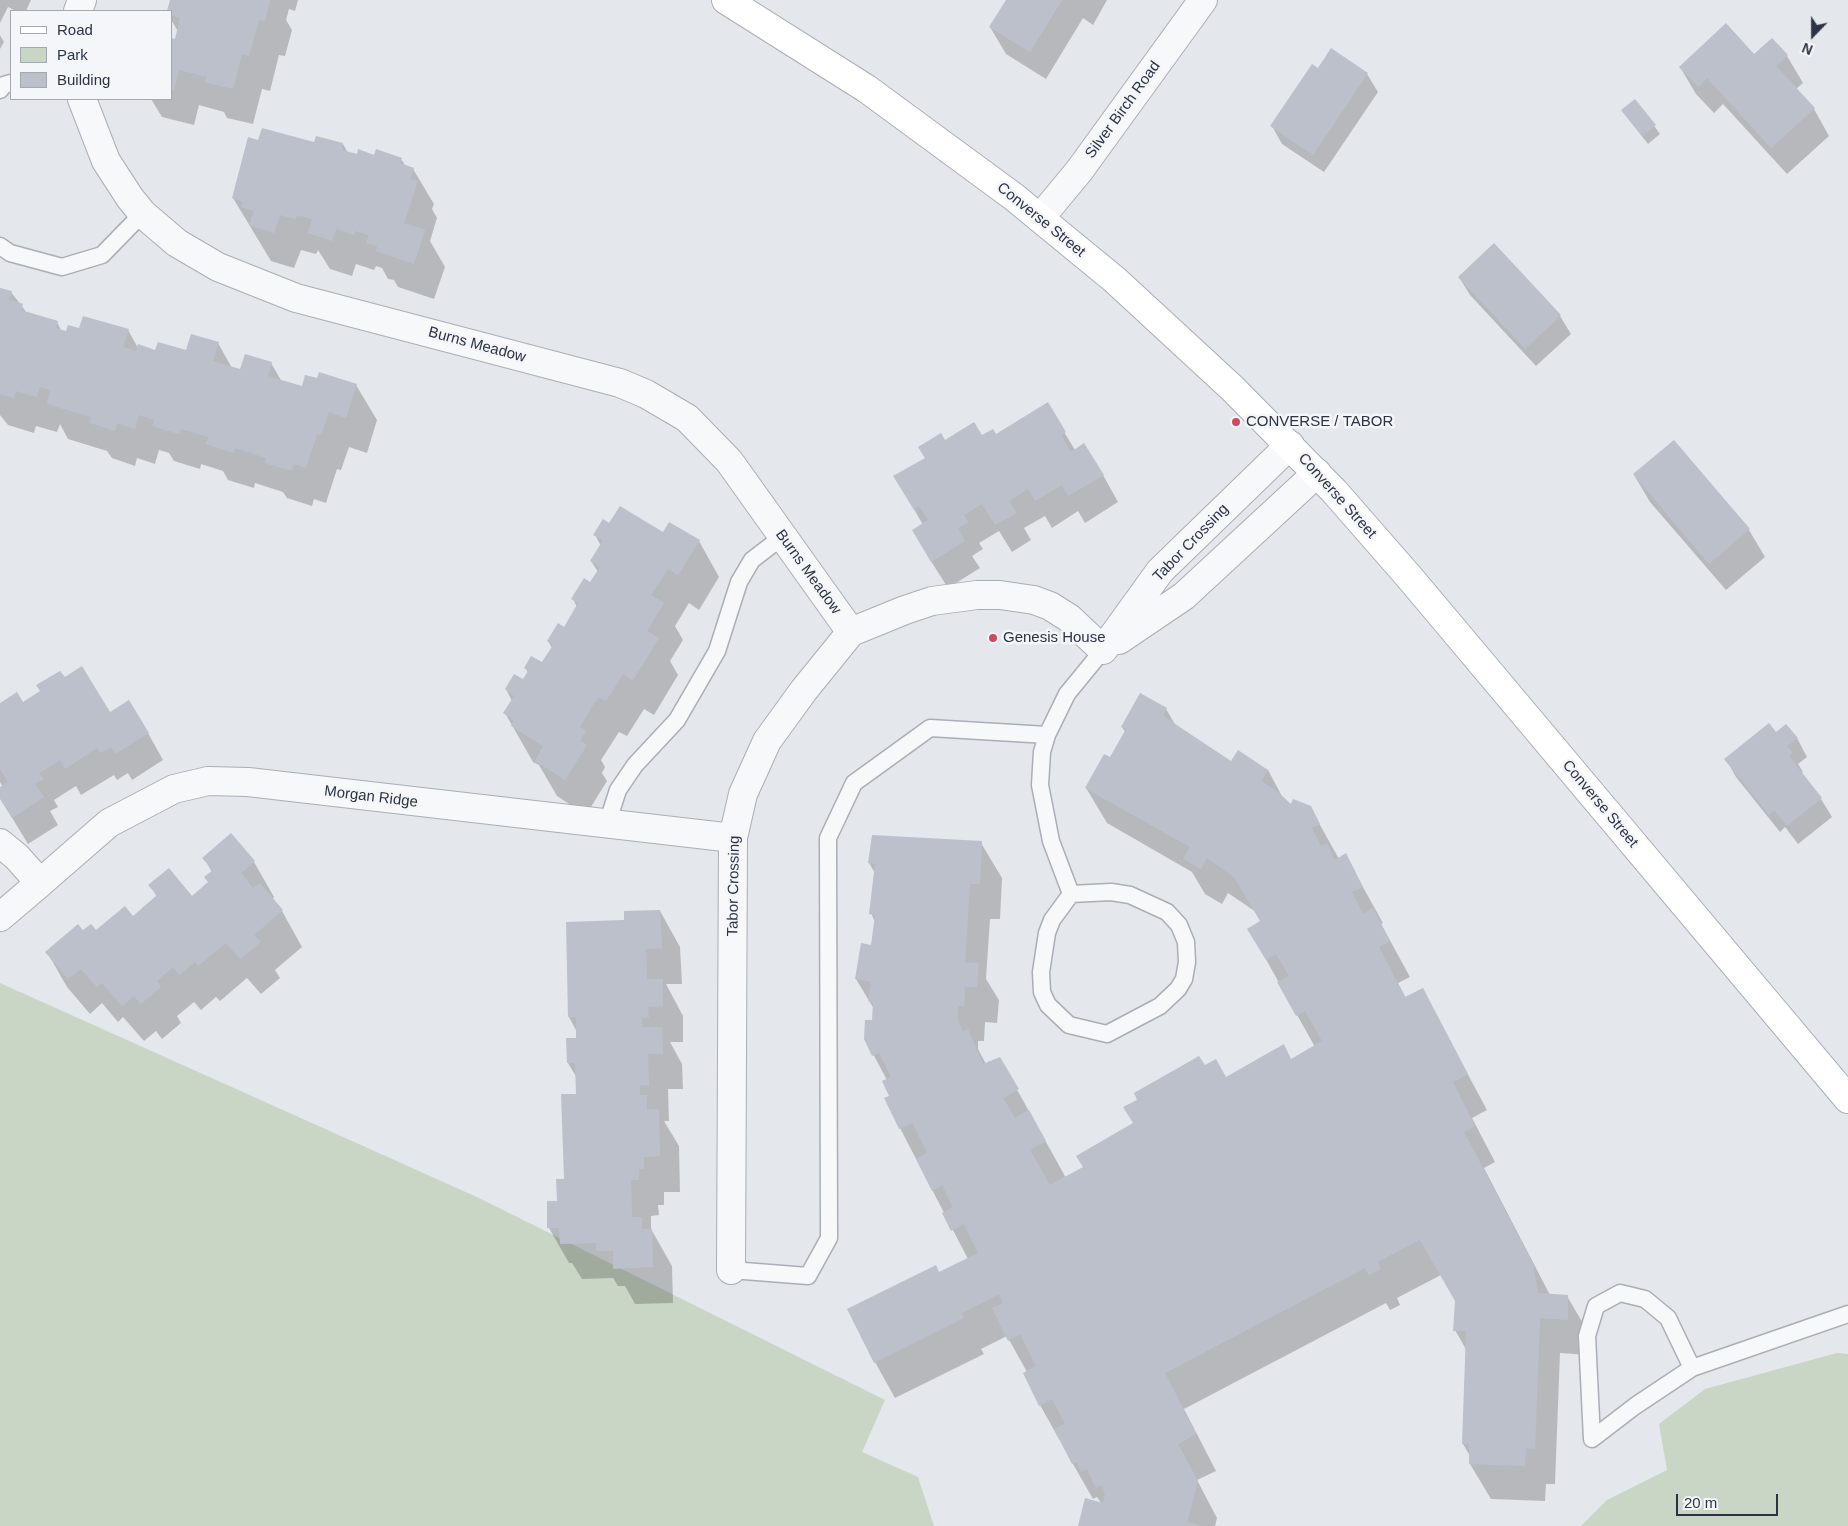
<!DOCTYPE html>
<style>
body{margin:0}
#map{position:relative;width:1848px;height:1526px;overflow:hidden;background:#e4e7ec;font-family:Helvetica,sans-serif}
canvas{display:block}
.legend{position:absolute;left:10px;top:10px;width:162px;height:90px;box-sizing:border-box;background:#f4f6f9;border:1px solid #a4a8b1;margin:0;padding:6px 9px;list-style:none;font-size:15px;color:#2b3445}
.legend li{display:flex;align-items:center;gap:10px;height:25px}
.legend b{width:25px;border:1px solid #a4a8b1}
.north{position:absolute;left:1788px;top:10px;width:50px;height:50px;-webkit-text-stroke:4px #f4f6f9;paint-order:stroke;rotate:202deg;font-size:14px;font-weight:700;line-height:20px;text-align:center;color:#2b3445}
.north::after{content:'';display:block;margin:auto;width:18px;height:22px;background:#2b3445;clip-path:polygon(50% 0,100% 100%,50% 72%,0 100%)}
.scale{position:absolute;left:1676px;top:1494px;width:102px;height:22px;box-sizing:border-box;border:2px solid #2b3445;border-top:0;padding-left:6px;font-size:15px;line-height:18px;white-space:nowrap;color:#2b3445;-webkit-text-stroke:4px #f4f6f9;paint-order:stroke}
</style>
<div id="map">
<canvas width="1848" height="1526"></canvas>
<ul class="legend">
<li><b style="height:6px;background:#fff"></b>Road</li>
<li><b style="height:14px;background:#c9d6c5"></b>Park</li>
<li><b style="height:14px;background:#bbc0ca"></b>Building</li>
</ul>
<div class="north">N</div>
<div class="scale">20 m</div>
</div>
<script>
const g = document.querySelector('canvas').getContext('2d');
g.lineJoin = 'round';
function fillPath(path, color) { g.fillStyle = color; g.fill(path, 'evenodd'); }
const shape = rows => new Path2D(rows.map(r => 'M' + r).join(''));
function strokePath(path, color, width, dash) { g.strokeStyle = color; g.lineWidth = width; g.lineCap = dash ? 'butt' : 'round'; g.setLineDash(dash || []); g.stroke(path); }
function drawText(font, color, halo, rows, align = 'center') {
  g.font = font + ' Helvetica,sans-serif'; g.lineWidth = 5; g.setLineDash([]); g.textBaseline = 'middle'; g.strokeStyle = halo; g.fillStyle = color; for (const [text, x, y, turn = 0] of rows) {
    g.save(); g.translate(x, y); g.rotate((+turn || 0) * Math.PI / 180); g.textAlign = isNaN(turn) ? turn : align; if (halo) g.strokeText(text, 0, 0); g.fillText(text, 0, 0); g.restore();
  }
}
fillPath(shape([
 [0,983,479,1198,885,1400,862,1452,918,1477,934,1526,0,1526],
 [1837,1353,1848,1354,1848,1526,1581,1526,1607,1500,1667,1470,1659,1424,1705,1389]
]), '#c9d6c5');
fillPath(shape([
 [0,0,31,0,26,11,16,11,8,7,0,23],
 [171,0,298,0,295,11,289,9,286,20,292,30,285,56,279,55,270,91,262,89,253,124,227,118,224,112,199,105,194,125,162,117,151,99,171,99,171,40,175,41,178,31,171,20,171,11,169,11],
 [1007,0,1107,0,1093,25,1083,18,1046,79,1006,54,990,27],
 [0,35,4,42,0,49],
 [1754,56,1787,56,1803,83,1796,89,1814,109,1829,136,1787,174,1723,104,1714,113,1696,94,1680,67],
 [1318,70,1367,74,1378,92,1324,172,1282,144,1272,126],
 [1635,100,1660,134,1648,144,1622,111],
 [259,142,343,144,348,153,401,159,406,167,413,169,434,204,432,209,437,218,430,241,445,267,434,299,398,287,394,280,388,279,382,268,376,266,374,270,356,264,352,276,330,269,318,250,316,254,301,250,294,268,271,261,233,198],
 [1493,245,1560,316,1571,334,1536,366,1470,295,1459,277],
 [0,289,11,292,27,313,57,322,62,332,128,330,138,348,156,351,187,352,218,343,232,368,241,370,271,363,282,382,303,388,356,385,377,420,367,453,349,447,341,470,337,469,326,503,314,499,312,506,287,498,283,492,255,483,254,488,228,480,223,471,201,464,200,469,174,461,169,453,159,450,155,464,137,458,135,466,112,458,107,451,68,439,60,424,57,432,36,426,34,433,8,425,0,415],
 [1047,404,1075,450,1103,475,1118,502,1085,523,1078,511,1052,528,1045,516,1024,528,1031,540,1012,552,999,531,979,543,983,549,972,556,980,568,948,588,929,558,923,525,911,504,926,458,945,441,996,435],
 [1673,441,1749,530,1765,557,1726,590,1650,502,1634,475],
 [610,525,699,541,719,577,699,610,689,603,675,626,683,640,670,661,678,675,654,715,644,709,627,736,619,732,601,760,605,767,602,773,607,781,586,815,557,796,539,765,533,762,505,713,512,701,506,689,523,681,528,673,526,668,542,664,552,648,548,641,565,628,577,607,573,599,591,584,598,572,591,561,601,546,595,535],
 [64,679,110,714,148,733,163,760,132,780,128,773,117,780,114,775,81,795,76,786,54,800,58,807,50,811,58,825,28,844,0,798,0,789,3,787,0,782,0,704,23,704],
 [1166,709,1176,726,1231,762,1268,770,1284,800,1291,806,1310,807,1339,859,1345,855,1383,923,1381,924,1410,977,1398,983,1406,998,1422,989,1487,1110,1472,1118,1495,1162,1484,1168,1550,1295,1567,1296,1588,1332,1588,1355,1560,1353,1555,1484,1546,1484,1545,1501,1491,1499,1470,1464,1470,1456,1463,1444,1467,1351,1455,1330,1456,1300,1441,1275,1397,1298,1400,1305,1390,1310,1386,1303,1184,1409,1216,1471,1197,1480,1217,1518,1215,1526,1079,1526,1101,1503,1097,1497,1093,1499,1073,1464,1040,1405,1027,1372,1007,1336,981,1349,984,1354,895,1398,875,1362,939,1273,968,1259,900,1128,887,1080,865,1039,873,1022,874,1009,856,979,872,946,875,922,871,913,875,873,869,863,981,843,1002,878,1000,919,990,919,986,979,999,1000,997,1023,985,1022,984,1041,978,1041,978,1049,986,1064,1000,1059,1066,1178,1084,1167,1204,1067,1226,1079,1291,1060,1315,1047,1249,929,1262,922,1256,912,1228,893,1222,904,1205,894,1192,872,1107,823,1086,788,1110,758,1125,732,1122,727],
 [1776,734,1797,738,1807,757,1798,764,1803,772,1801,773,1821,799,1832,817,1798,844,1785,827,1780,832,1736,777,1726,759],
 [204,858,254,862,274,897,272,899,282,911,302,947,275,970,280,978,261,994,247,978,220,1001,216,997,201,1010,194,1002,177,1016,181,1023,162,1039,156,1031,144,1041,123,1017,118,1022,102,1003,90,1014,67,987,47,952,83,932,96,932,133,917,157,897,150,885,192,898,209,883,212,872],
 [660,911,680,947,682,984,666,984,683,1016,683,1042,670,1042,682,1064,683,1089,668,1089,669,1121,664,1121,679,1146,680,1192,664,1192,664,1205,658,1205,659,1215,651,1216,651,1229,672,1266,673,1303,635,1304,625,1286,618,1286,613,1278,582,1279,572,1263,569,1263,549,1228,565,1180,578,1095,577,1078,568,1063,568,1039,578,1039,577,1032,569,1017,567,923,625,922]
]), '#0003');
fillPath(shape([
 [170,0,270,0,265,21,259,20,249,56,242,54,233,89,205,82,207,77,179,70,174,90,171,90,171,38,175,39,180,18,171,15,171,11,167,11],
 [1006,0,1062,0,1030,52,989,27],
 [1726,23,1754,54,1772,38,1788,55,1776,66,1815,108,1771,148,1707,78,1698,87,1679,67],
 [1331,48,1368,73,1313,155,1270,126,1312,64,1318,68],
 [1635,99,1656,125,1642,136,1621,110],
 [262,128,314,142,316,136,343,143,342,150,357,154,358,149,374,155,376,149,402,158,400,163,414,168,410,179,418,181,404,223,425,230,414,264,376,251,377,246,366,243,369,235,355,231,354,235,336,229,332,241,308,233,312,219,297,215,295,219,280,215,274,233,249,225,254,211,241,207,243,202,232,198,248,137,258,140],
 [1494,243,1561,315,1525,349,1458,277],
 [0,288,12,291,9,299,23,304,21,310,58,321,56,328,66,331,68,325,79,328,83,316,129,329,123,347,136,351,138,344,155,350,158,342,186,350,191,334,219,342,213,361,240,369,245,354,272,362,268,376,302,386,305,375,317,378,319,372,357,384,346,418,329,412,321,435,317,434,306,468,294,464,292,471,265,463,266,458,235,448,233,453,206,444,209,437,181,429,179,434,152,426,154,420,139,415,135,429,117,423,115,431,90,423,91,417,47,404,50,390,40,387,37,397,16,391,14,398,0,394],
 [1048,402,1066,432,1061,435,1071,452,1084,443,1104,475,1068,496,1062,485,1035,501,1028,489,1009,501,1017,513,995,525,982,504,964,515,968,522,958,528,965,541,931,562,912,530,928,520,919,506,914,510,893,476,925,458,918,447,941,433,945,440,974,422,982,435,993,429,996,434],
 [1674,440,1750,529,1709,564,1633,474],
 [620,506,663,532,669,522,700,540,678,575,668,569,651,595,664,603,647,631,659,638,633,680,623,674,606,701,598,697,580,727,586,731,580,741,587,745,565,780,535,761,543,746,511,726,514,720,503,713,514,696,505,689,514,674,523,679,528,671,524,668,531,656,542,662,553,645,547,641,558,623,564,627,578,603,571,599,584,578,590,582,600,567,590,561,603,540,593,535,603,519,609,523],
 [82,666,110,712,129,700,149,733,115,754,111,747,100,753,97,748,65,769,60,760,39,773,44,779,35,784,44,797,12,818,0,799,0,787,8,782,0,769,0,703,17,692,23,702,40,691,36,685,60,671,65,677],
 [1140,693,1167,708,1163,716,1231,761,1238,750,1268,770,1261,781,1278,792,1291,804,1293,799,1311,806,1320,824,1312,828,1321,846,1327,843,1335,860,1346,853,1363,887,1352,892,1363,914,1373,908,1390,941,1379,947,1405,997,1423,988,1468,1074,1453,1082,1475,1126,1464,1132,1533,1264,1538,1293,1568,1295,1568,1320,1540,1318,1535,1449,1526,1448,1525,1466,1469,1464,1469,1444,1462,1444,1466,1331,1453,1331,1455,1301,1420,1240,1377,1262,1381,1269,1369,1275,1365,1268,1165,1373,1196,1434,1178,1444,1198,1481,1187,1522,1201,1526,1078,1526,1085,1498,1103,1503,1105,1495,1102,1485,1096,1488,1087,1469,1081,1472,1077,1462,1072,1464,1054,1429,1065,1424,1052,1399,1039,1406,1023,1373,1036,1366,1020,1334,1008,1341,992,1308,1003,1303,999,1294,962,1313,964,1318,874,1363,847,1309,936,1265,939,1272,978,1253,964,1224,951,1231,942,1213,953,1207,942,1185,932,1191,916,1159,927,1153,912,1123,899,1129,884,1098,889,1096,882,1081,891,1077,879,1053,872,1056,864,1039,865,1020,872,1020,873,1002,868,1001,871,982,855,979,861,943,871,945,875,915,869,914,875,864,868,863,872,835,982,841,980,884,970,884,965,962,979,963,977,987,965,987,964,1006,958,1006,958,1020,962,1031,968,1029,983,1064,1000,1057,1019,1089,1003,1098,1015,1118,1029,1110,1046,1141,1030,1150,1050,1185,1083,1167,1076,1156,1133,1123,1123,1107,1137,1100,1134,1093,1199,1056,1205,1065,1216,1059,1226,1077,1284,1044,1291,1059,1322,1041,1305,1011,1296,1016,1277,982,1289,976,1276,954,1266,960,1247,929,1260,921,1234,877,1207,858,1201,869,1183,859,1190,847,1085,788,1104,754,1110,757,1126,729,1121,727],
 [1769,723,1776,732,1786,724,1798,738,1787,746,1793,753,1789,756,1822,798,1787,826,1774,810,1769,815,1724,759],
 [231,833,255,861,241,873,253,888,260,883,283,910,254,935,261,942,240,959,226,943,198,966,195,962,179,975,173,967,157,981,161,987,141,1004,134,996,122,1006,102,983,97,987,81,969,68,979,45,952,78,924,83,930,91,924,96,930,125,906,133,916,157,895,148,885,169,868,192,896,208,882,204,877,213,870,202,858],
 [660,910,662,948,646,949,647,979,663,979,663,1006,648,1007,649,1018,642,1018,642,1027,662,1027,663,1054,648,1054,649,1086,640,1085,640,1095,647,1095,647,1110,659,1109,660,1156,644,1157,644,1169,639,1169,639,1180,631,1180,632,1217,642,1217,642,1229,652,1229,653,1267,613,1269,613,1251,596,1251,596,1243,560,1244,559,1228,547,1228,547,1201,557,1201,556,1179,564,1179,561,1094,576,1094,575,1063,567,1063,566,1038,576,1038,576,1017,568,1017,566,922,624,920,624,911]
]), '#bbc0ca');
const service = shape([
 [0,90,4,85,11,83],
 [0,246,10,253,62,267,102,255,143,213],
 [607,824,618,790,635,765,677,720,717,651,739,582,752,560,782,537],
 [1071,894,1052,920,1047,933,1041,972,1042,992,1048,1005,1069,1025,1107,1034,1160,1006,1178,989,1184,979,1187,962,1186,942,1179,925,1167,912,1130,895,1111,892,1071,894,1051,841,1040,785,1042,752,1047,735,1067,694,1103,650],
 [731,1270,808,1276,829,1238,828,838,854,783,930,728,1047,735],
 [1692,1368,1668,1318,1645,1299,1620,1293,1596,1306,1587,1336,1592,1439,1635,1406,1692,1368,1848,1314]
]);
const minor = shape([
 [78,11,82,0],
 [82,99,106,161,130,198,143,214,177,243,218,267,296,298,620,383,646,394,687,418,729,461,851,632],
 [1040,218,1079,171,1203,0],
 [1119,640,1184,596,1317,473],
 [1103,650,1160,571,1290,445],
 [0,843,17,857,40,883,0,917],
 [40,883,109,823,174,789,208,781,248,782,733,838],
 [731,1270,733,838,743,794,767,741,804,690,851,632,905,610,932,601,977,595,1000,595,1034,600,1050,606,1069,618,1103,650]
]);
const secondary = shape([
 [726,0,867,89,1014,197,1115,280,1232,388,1334,491,1410,578,1848,1099]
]);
strokePath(service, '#a9aeb7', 19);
strokePath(minor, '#a9aeb7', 30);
strokePath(secondary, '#a9aeb7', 30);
strokePath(service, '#f7f8fa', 16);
strokePath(minor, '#f7f8fa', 28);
strokePath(secondary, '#fff', 28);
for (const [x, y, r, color] of [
 [1236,422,5,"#d1495b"],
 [993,638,5,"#d1495b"]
]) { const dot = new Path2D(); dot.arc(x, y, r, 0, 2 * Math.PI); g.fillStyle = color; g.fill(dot); strokePath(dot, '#f4f6f9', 2); }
drawText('15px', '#2b3445', '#f4f6f9', [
 ["Silver Birch Road",1123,110,-54],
 ["Converse Street",1041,220,39],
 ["Burns Meadow",477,345,15],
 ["Converse Street",1337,496,48],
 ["Tabor Crossing",1191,543,-46],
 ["Burns Meadow",808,572,54],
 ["Morgan Ridge",371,797,7],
 ["Converse Street",1600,804,50],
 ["Tabor Crossing",734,886,-89]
]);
drawText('15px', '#2b3445', '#f4f6f9', [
 ["CONVERSE / TABOR",1246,422],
 ["Genesis House",1003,638]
], 'left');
</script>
